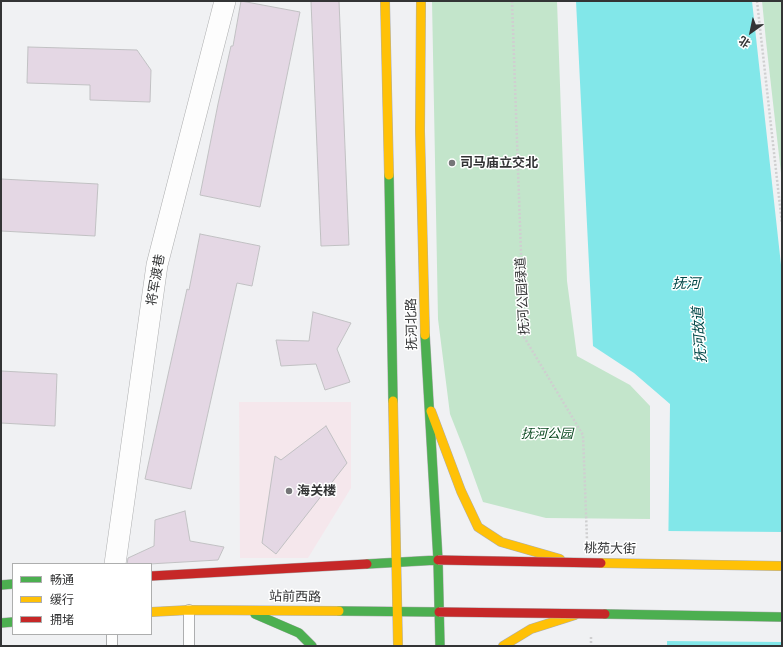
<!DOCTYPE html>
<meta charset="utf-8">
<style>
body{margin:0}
#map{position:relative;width:783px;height:647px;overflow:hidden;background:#f0f1f3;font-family:"Noto Serif","Noto Sans SC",serif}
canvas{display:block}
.frame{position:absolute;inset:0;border:2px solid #333435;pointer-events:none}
.legend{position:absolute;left:12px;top:563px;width:140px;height:72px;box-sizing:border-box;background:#fff;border:1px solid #adaeae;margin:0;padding:5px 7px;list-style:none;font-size:12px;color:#333435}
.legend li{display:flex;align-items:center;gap:8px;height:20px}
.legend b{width:20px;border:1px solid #adaeae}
.north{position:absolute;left:731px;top:12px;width:40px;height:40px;-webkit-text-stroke:3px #fff;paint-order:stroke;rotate:213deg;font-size:11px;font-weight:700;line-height:16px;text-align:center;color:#333435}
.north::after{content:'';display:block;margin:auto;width:14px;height:18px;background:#333435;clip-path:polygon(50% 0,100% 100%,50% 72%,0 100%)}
</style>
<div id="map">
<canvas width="783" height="647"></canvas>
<div class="frame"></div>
<ul class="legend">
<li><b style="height:5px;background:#4caf50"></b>畅通</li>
<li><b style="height:5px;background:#ffc107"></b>缓行</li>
<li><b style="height:5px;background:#c62828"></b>拥堵</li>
</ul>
<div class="north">北</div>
</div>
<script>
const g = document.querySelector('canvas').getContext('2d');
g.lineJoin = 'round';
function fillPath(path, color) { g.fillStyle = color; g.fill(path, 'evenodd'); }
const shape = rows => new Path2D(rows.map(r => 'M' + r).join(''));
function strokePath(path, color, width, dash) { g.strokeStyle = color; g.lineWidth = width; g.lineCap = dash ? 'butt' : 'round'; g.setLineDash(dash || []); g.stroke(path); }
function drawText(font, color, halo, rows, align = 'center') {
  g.font = font + ' "Noto Serif","Noto Sans SC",serif'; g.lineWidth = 3; g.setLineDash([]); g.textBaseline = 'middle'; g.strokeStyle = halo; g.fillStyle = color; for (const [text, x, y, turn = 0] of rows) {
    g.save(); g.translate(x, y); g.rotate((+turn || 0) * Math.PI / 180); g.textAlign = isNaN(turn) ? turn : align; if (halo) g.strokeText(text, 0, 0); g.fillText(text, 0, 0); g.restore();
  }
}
fillPath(shape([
 [239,402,351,402,351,488,308,558,240,558]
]), '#f5e7ec');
fillPath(shape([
 [432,1,557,1,567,281,577,356,630,385,650,406,650,519,546,518,483,502,465,452,450,414,438,319],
 [762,1,782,1,782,182,766,41]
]), '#c3e5cb');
fillPath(shape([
 [576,1,752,1,782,274,782,646,667,646,670,404,634,373,593,346]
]), '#82e7e9');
fillPath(shape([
 [667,531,782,532,782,642,665,641]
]), '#f0f1f3');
const building = shape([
 [241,1,300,12,260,207,200,195,218,104,231,46,233,46,241,1],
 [311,1,339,1,349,245,321,246,311,1],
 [28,47,137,50,151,70,150,102,90,100,90,85,27,83,28,47],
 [1,179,98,184,95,236,1,231,1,179],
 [200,234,260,246,252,286,237,283,191,489,145,479,187,289,189,290,200,234],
 [313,312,351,323,337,349,350,382,325,390,316,364,281,366,276,340,309,341,313,312],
 [1,371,57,374,55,426,1,423,1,371],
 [326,426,347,463,276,554,262,543,275,456,281,460,326,426],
 [185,511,190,541,224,547,218,560,149,564,127,564,128,558,154,546,155,520,185,511]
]);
fillPath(building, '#e4d7e4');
strokePath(building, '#c1c1c3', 1);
const lane = shape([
 [189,610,189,646],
 [112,634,112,646]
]);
const street = shape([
 [115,564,157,265,225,1]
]);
const fast = shape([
 [389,175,393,401],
 [425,335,438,560,440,646],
 [367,564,438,560],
 [1,585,13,584],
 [339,611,439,612],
 [255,614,299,633,312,646],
 [1,623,13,622]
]);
const slow = shape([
 [385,1,389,175],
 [421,1,420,131,425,335],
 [393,401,398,646],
 [431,411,461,491,478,527,501,542,560,559],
 [151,612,189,610,339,611],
 [503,646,531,629,575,615]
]);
const jam = shape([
 [151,576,367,564]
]);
strokePath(lane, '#adaeaf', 12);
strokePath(street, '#adaeaf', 22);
strokePath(fast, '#adaeaf', 10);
strokePath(slow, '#adaeaf', 10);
strokePath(jam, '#adaeaf', 10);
strokePath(shape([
 [512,1,524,337,583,435,587,540],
 [757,1,782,224],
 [591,637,591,646]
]), '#cfcfd0', 2.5, [2, 2]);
strokePath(lane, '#fdfdfd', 10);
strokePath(street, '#fdfdfd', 21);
strokePath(fast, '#4caf50', 9);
strokePath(slow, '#ffc107', 9);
strokePath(jam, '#c62828', 9);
const fastBridge = shape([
 [605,614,782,617]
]);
const slowBridge = shape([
 [601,563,782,566]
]);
const jamBridge = shape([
 [438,560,601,563],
 [439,612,605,614]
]);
strokePath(fastBridge, '#adaeaf', 10, []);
strokePath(slowBridge, '#adaeaf', 10, []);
strokePath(jamBridge, '#adaeaf', 10, []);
strokePath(fastBridge, '#4caf50', 9);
strokePath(slowBridge, '#ffc107', 9);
strokePath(jamBridge, '#c62828', 9);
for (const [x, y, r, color] of [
 [452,163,4,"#757678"],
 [289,491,4,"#757678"]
]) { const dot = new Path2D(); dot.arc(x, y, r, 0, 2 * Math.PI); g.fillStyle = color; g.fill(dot); strokePath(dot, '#fff', 1.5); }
drawText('bold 13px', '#333435', '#fff', [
 ["司马庙立交北",460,163],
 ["海关楼",297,491]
], 'left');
drawText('13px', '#333435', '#fff', [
 ["将军渡巷",156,280,-80],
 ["抚河公园绿道",523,296,-93],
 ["抚河北路",412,324,-91],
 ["桃苑大街",610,549,1],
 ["站前西路",295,597,1]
]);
drawText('italic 13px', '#0b4a21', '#fff', [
 ["抚河公园",547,434]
]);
drawText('italic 14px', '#014747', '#fff', [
 ["抚河",686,284],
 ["抚河故道",700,335,-94]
]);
</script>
